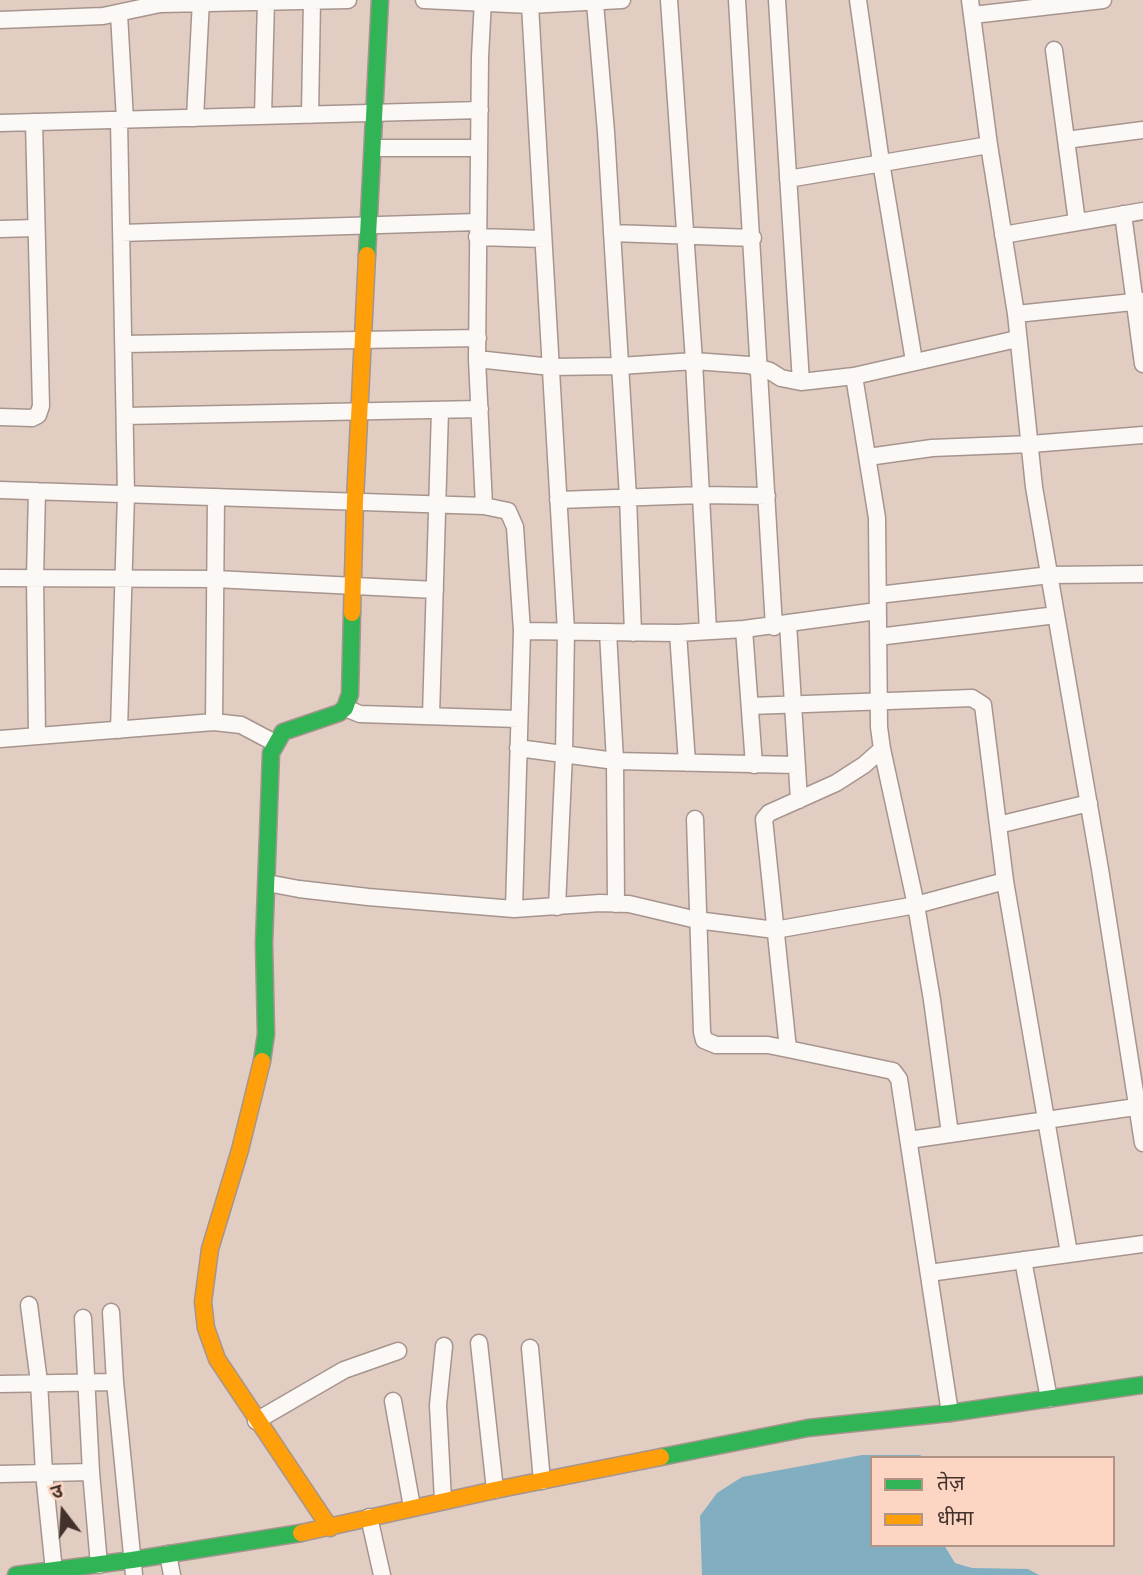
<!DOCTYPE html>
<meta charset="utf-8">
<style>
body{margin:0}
#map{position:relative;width:1143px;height:1575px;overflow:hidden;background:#e2cdc3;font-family:Inter,"Noto Sans Devanagari",sans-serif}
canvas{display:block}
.legend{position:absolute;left:870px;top:1456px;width:245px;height:91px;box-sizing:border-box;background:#fdd6c3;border:2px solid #b29486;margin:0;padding:9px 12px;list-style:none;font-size:21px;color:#42322b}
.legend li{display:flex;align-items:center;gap:14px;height:35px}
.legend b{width:35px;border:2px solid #b29486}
.north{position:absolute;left:28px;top:1477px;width:70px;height:70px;-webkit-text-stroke:5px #fdd6c3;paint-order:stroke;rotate:343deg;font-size:19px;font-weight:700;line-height:28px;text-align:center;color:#42322b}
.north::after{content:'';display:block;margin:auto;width:24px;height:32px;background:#42322b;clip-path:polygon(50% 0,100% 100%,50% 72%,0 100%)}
</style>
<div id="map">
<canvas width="1143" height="1575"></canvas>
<ul class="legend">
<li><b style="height:9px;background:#30b455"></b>तेज़</li>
<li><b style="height:9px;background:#ff9f0a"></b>धीमा</li>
</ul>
<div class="north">उ</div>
</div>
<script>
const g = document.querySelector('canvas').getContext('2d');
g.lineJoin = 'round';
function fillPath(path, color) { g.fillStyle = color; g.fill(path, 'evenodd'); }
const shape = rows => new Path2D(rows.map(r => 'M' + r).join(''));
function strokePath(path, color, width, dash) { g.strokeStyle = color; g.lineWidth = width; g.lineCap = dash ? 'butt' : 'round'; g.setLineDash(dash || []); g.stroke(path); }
fillPath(shape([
 [862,1455,920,1455,924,1458,872,1458,872,1545,944,1545,955,1563,972,1568,1028,1569,1039,1575,702,1575,700,1516,717,1493,742,1477]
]), '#81aec0');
const street = shape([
 [424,0,530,5,622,0],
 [483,0,480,57,477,359,484,506],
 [669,0,694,361,708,631],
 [737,0,774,627],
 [777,0,801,382],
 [858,0,881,162,914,361],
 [970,0,989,145,1016,314,1034,487,1100,869,1143,1143],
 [595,3,606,132,628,497,633,633],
 [530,5,566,631,564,754,557,907],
 [119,14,125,120],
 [973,15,1103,0],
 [0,20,103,16,160,4,348,0],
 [1054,50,1077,222],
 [310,115,312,0],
 [263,116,266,0],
 [195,118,201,0],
 [0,123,480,110],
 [1066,140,1143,130],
 [373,148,479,148],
 [788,179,989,145],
 [1123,214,1143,364],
 [0,229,36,228],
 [121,233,477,222],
 [612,233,753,238],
 [1003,235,1143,211],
 [477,237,543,239],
 [1016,314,1143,301],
 [124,344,478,338],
 [477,359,551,367,620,366,694,361,749,365,770,371,781,378,801,382,854,376,1017,339],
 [854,376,877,518,879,727,882,749,916,905,932,1000,950,1134],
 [125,416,480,409],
 [0,417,32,418,38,415,41,406,34,122],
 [868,457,932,448,1031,444,1143,435],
 [0,490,484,506,508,511,515,527,522,631,514,909],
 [558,500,701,495,767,496],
 [0,578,215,579,435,590],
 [878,595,1050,575,1143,574],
 [788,624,799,800],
 [744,629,754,765],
 [522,631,678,633,744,629,877,611],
 [608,632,615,761,616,904],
 [678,633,687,763],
 [878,637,1056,615],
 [750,706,972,698,983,705,1005,881,1069,1253],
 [345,708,360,714,518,719],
 [431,716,440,410],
 [214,722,216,497],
 [119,730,126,494,119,120],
 [37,736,35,578,37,491],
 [0,739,214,722,241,725,275,743],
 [518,748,615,761,797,765],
 [695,819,702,1032,704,1040,716,1045,768,1045,788,1049,893,1071,899,1079,950,1413],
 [998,825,1089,803],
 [267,883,299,889,368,897,514,909,600,903,629,904,697,920,775,930,916,905,1005,881],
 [788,1049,764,819,769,813,836,783,864,765,882,749],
 [909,1140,1143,1106],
 [1023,1260,1049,1399],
 [929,1273,1143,1244],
 [29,1305,39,1382,44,1473,54,1571],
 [111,1312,115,1382,134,1575],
 [83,1318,91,1472,99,1565],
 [479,1343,495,1490],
 [530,1348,542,1481],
 [0,1384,115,1382],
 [393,1401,412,1507],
 [256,1421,344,1370,398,1351],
 [0,1474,91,1472],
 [443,1501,438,1405,444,1346],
 [369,1517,382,1575],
 [168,1554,172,1575]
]);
const fast = shape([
 [367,255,380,0],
 [262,1061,266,1034,264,943,271,753,283,732,339,713,345,708,350,694,352,613],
 [661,1457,808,1428,950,1413,1143,1385],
 [16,1575,132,1560,301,1533]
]);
const slow = shape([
 [352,613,355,501,367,255],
 [262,1061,240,1150,210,1249,203,1302,206,1328,217,1359,330,1528],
 [301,1533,495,1490,661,1457]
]);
strokePath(street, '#a6958e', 19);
strokePath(fast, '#a6958e', 19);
strokePath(slow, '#a6958e', 19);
strokePath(street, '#fbf8f6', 16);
strokePath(fast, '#30b455', 16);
strokePath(slow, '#ff9f0a', 16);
</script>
